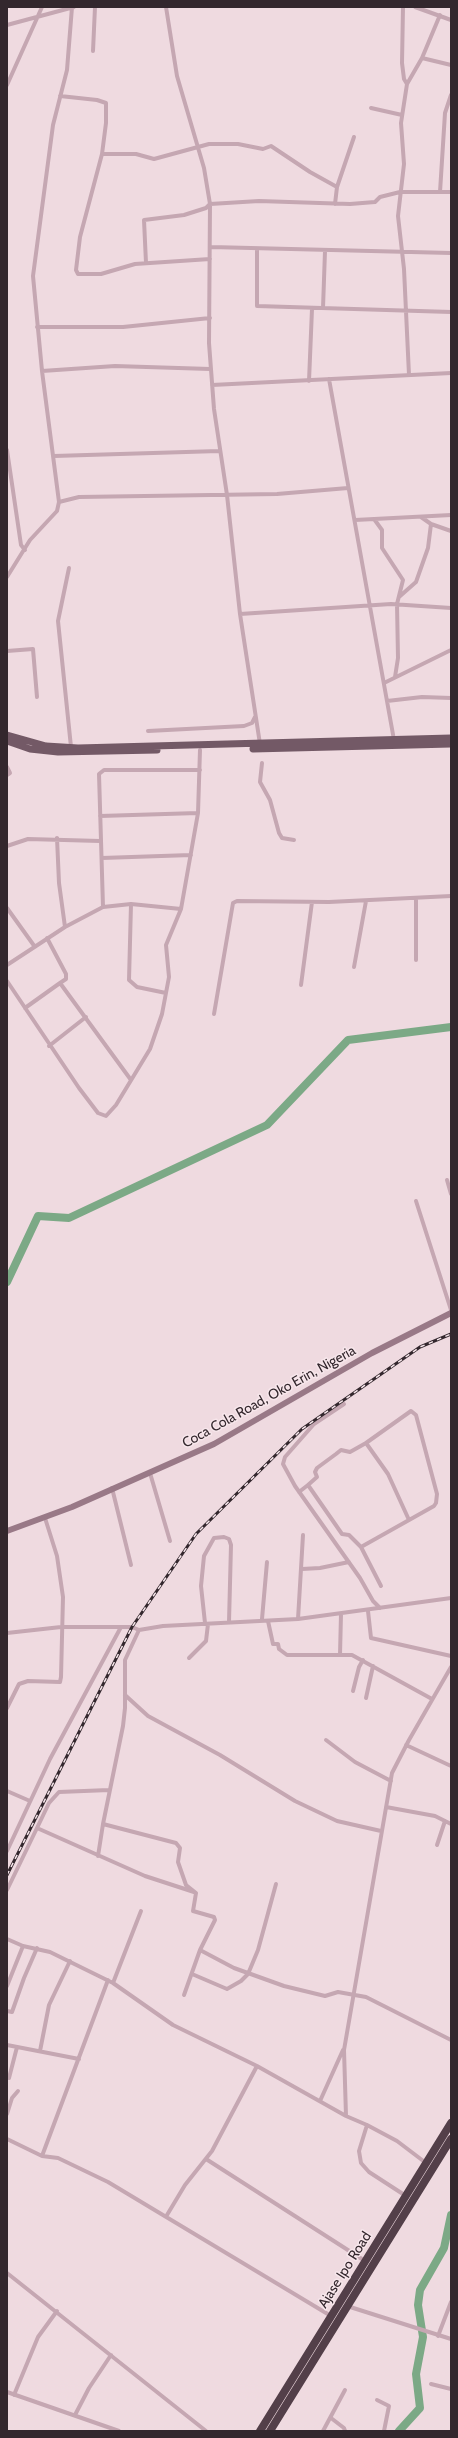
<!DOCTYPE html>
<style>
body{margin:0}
#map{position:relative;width:458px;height:2438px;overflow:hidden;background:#efdae0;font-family:Cabin,sans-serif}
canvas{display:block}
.frame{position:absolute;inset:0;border:8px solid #33272d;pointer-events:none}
</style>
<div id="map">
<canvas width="458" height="2438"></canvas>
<div class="frame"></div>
</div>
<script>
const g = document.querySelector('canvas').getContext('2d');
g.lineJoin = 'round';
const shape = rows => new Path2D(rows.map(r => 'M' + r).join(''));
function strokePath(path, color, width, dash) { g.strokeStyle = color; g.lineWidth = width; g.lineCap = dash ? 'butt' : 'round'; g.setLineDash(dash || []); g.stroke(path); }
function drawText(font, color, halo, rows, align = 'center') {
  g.font = font + ' Cabin,sans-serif'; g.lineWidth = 3; g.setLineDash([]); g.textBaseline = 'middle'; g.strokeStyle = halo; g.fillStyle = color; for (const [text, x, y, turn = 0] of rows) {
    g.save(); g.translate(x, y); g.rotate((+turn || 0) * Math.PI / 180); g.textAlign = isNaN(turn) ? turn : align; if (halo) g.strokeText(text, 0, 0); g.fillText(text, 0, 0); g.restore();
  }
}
strokePath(shape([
 [7,1282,38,1216,69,1218,267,1125,348,1040,451,1027],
 [399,2431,420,2408,416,2374,423,2337,418,2305,420,2290,444,2248,451,2215]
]), '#7ca986', 8);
strokePath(shape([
 [166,7,177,76,204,168,210,204,209,343,214,409,227,495,240,614,260,744],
 [403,7,402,63,404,79,407,84],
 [415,7,451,20],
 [7,25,74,7],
 [93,51,95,7],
 [422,58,451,65],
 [7,85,42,7],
 [60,96,97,100,106,103,106,123,102,154,80,237,76,270,78,274,101,274,135,264,210,259],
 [371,108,402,115],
 [102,154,136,154,154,159,209,144,238,144,263,149,271,146,310,172,337,187],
 [440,192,445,113,451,95],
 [335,204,337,187,354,137],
 [211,247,451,253],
 [257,250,257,306,451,312],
 [146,263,144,220,184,215,206,208,210,204,259,201,350,204,375,202,380,197,400,192,451,192],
 [323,308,325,251],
 [37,327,123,327,210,318],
 [42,371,115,366,210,369],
 [409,375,404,269,398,216,404,164,401,123,407,84,422,58,440,15],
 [329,379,394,740],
 [309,381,312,309],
 [212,385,451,373],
 [7,450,21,545,25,550],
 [54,456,219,451],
 [59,502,79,497,277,494,348,488],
 [374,519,382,530,382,548,403,580,397,604,398,658,395,677],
 [355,520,451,515],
 [431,524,451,531],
 [69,568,58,621,71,747],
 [7,577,30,540,57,511,59,502,42,371,33,276,53,125,67,70,72,7],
 [399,597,416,582,428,548,431,524,421,517],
 [240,614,391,604,451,608],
 [7,651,33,649,37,697],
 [384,683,451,650],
 [387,701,422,697,451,698],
 [148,731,244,726,252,723,255,717],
 [262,763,260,782,270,800,279,833,282,838,294,840],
 [7,767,10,773,7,775],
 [100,816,198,813],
 [57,838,59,883,65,927],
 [7,846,28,839,100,841],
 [102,858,191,855],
 [416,898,416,960],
 [131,904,129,980,137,987,166,993],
 [103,907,99,774,104,770,200,770],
 [7,908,35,947],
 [47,938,66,974,66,979,60,983,131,1080],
 [7,965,65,927,103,907,131,904,181,909],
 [354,967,366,901],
 [7,981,79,1088,98,1113,106,1116,116,1105,150,1049,162,1014,169,977,166,945,181,909,198,813,200,750],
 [301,985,312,902],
 [25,1008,60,983],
 [214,1014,233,903,237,901,329,902,451,896],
 [49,1046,86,1017],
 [447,1180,451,1194],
 [416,1201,451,1310],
 [344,1404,314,1424,285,1457,283,1464,295,1486,360,1578,373,1601,380,1608],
 [150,1473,170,1541],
 [308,1485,317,1477,315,1472,317,1468,336,1454,341,1450,350,1452,366,1443],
 [112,1488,131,1565],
 [299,1492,308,1485,342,1534,349,1535,361,1547,381,1586],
 [361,1547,434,1506,436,1503,437,1494,416,1415,411,1411,366,1443,388,1474,409,1520],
 [302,1569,320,1568,349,1562],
 [368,1611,371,1638,451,1656],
 [262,1619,267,1562],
 [298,1619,303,1535],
 [268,1621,273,1644,278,1644,279,1649,287,1655,352,1655,432,1699],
 [205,1623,201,1586,204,1556,214,1538,224,1537,229,1539,231,1545,229,1622],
 [7,1633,61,1627,132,1627,139,1630,163,1626,298,1619,451,1598],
 [340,1655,341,1614],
 [189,1658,206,1641,208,1624],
 [353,1691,359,1667,363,1660],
 [125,1695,148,1716,220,1755,295,1801,337,1821,381,1831],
 [366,1698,373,1666],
 [7,1708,19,1684,28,1681,60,1682,61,1677,63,1597,57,1556,45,1518],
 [326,1740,355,1762,391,1781],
 [406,1745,451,1766],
 [7,1791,30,1801],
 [386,1807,435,1816,451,1824],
 [103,1824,176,1843,180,1848,178,1862,186,1885,196,1893,193,1911,214,1917,215,1920,200,1950,184,1995],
 [37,1828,49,1803,59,1792,109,1790],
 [437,1845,445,1821],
 [7,1851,50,1759,121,1627],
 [98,1856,103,1824,123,1726,125,1708,125,1660,139,1630],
 [7,1890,37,1828,145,1876,194,1892],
 [7,1939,23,1946,50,1952,113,1983,173,2025,257,2066,346,2116,367,2125,397,2141,426,2163],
 [200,1950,234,1968,284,1986,325,1996,338,1992,366,1997,451,2040],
 [192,1974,227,1989,241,1981,248,1974,258,1950,276,1884],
 [113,1983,141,1911],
 [7,1986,23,1946],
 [7,2011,12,2012,24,1978,37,1948],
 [7,2045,79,2059],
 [40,2051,49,2005,70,1961],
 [9,2078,17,2047],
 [320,2101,343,2050],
 [7,2114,12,2098,18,2091],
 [346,2116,344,2050,392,1773,409,1740,451,1667],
 [367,2125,359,2151,361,2163,369,2172,406,2196],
 [7,2139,42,2156,58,2158,108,2182,331,2316],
 [42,2156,108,1980],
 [206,2159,365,2261],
 [167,2215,185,2185,212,2151,257,2066],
 [7,2273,206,2431],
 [347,2306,451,2339],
 [438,2336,451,2302],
 [431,2384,451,2389],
 [7,2392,119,2431],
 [14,2395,38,2337,57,2311],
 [377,2400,389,2406,384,2431],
 [75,2415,89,2388,111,2355],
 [331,2418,344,2428,345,2431],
 [323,2431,345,2390]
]), '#c5a7b2', 4);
strokePath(shape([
 [7,1531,72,1507,214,1444,372,1353,451,1313]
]), '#997987', 6);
strokePath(shape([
 [7,735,46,746,78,748,451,738],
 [7,741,30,749,58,752,157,750],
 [253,749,451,744]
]), '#735966', 7);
strokePath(shape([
 [260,2431,451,2123],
 [270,2431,451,2139]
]), '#533f49', 8);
const rail = shape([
 [7,1875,132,1627,196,1534,302,1429,420,1347,451,1334]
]);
strokePath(rail, '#33272d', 3);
strokePath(rail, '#f7e6eb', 1.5, [4.5]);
drawText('14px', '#33272d', '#f7e6eb', [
 ["Coca Cola Road, Oko Erin, Nigeria",269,1397,-29],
 ["Ajase Ipo Road",345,2270,-58]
]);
</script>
